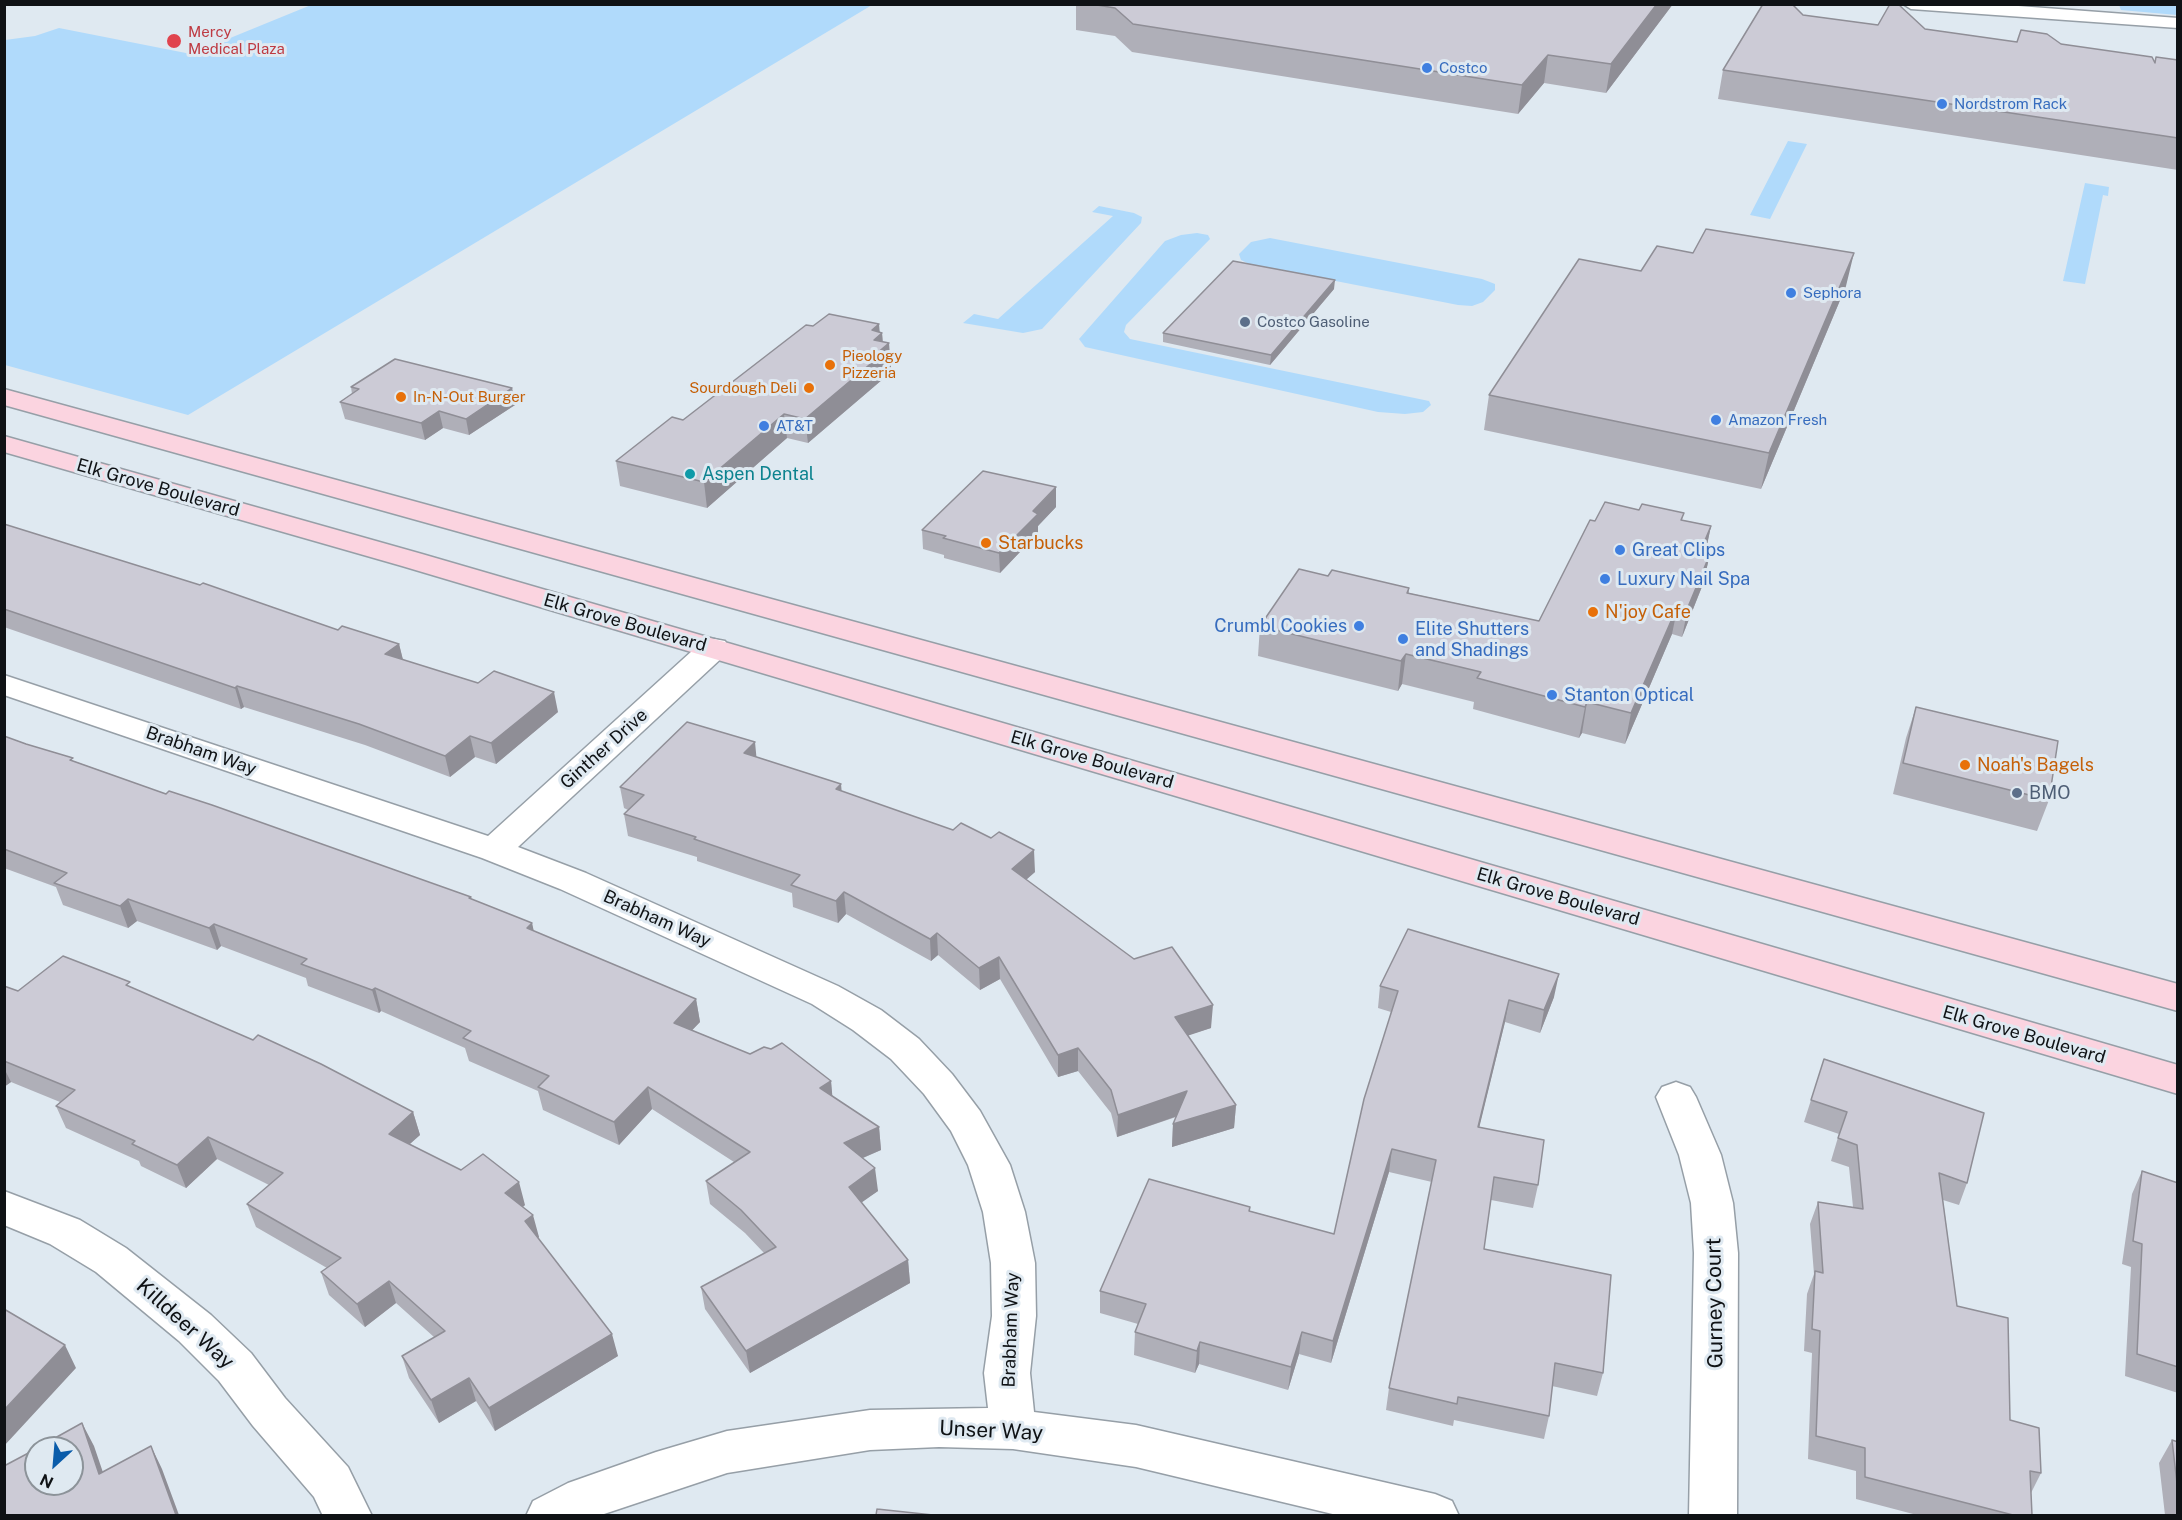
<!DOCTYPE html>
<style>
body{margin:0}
#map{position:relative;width:2182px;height:1520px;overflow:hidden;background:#dfe9f1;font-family:"Public Sans",sans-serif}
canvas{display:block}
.frame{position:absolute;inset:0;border:6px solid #0f1215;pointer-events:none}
.north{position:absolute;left:24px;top:1436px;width:60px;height:60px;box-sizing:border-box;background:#dfe9f1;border:2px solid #8c9399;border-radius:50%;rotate:206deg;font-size:16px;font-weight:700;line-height:24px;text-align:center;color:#0f1215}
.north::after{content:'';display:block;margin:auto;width:21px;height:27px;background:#0a5caa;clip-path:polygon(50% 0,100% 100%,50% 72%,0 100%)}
</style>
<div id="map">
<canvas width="2182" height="1520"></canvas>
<div class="frame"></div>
<div class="north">N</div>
</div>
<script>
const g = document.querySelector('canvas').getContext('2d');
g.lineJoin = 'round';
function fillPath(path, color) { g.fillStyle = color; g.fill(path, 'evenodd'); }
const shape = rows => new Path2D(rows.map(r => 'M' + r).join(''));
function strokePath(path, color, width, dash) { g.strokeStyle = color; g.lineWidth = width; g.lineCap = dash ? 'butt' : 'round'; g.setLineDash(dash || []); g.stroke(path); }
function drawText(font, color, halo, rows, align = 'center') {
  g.font = font + ' "Public Sans",sans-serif'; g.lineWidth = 6; g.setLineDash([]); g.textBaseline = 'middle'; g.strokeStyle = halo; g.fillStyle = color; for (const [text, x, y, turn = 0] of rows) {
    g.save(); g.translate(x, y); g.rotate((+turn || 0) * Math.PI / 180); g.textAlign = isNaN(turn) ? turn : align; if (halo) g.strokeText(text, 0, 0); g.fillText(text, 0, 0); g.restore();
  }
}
fillPath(shape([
 [311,5,311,4,872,5,188,415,5,365,5,40,35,36,59,28,191,54],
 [2119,5,2177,5,2177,15,2121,10],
 [1788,141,1807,144,1770,219,1750,215],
 [2085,183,2109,187,2108,196,2103,195,2085,284,2063,281],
 [1099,206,1134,213,1142,217,1141,223,1042,329,1023,333,963,323,974,314,998,319,1113,216,1092,212],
 [1197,233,1208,235,1210,239,1126,325,1124,332,1130,339,1429,401,1431,405,1423,412,1405,414,1378,412,1085,347,1079,339,1165,241,1181,235],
 [1270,238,1482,279,1495,284,1495,290,1483,302,1472,306,1458,305,1249,264,1241,260,1239,254,1251,242]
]), '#b0dafb');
const minor = shape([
 [714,639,725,641,729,648,725,655,518,847,586,873,838,986,881,1010,919,1039,952,1074,980,1111,1010,1165,1025,1212,1035,1263,1036,1316,1030,1373,1034,1412,1136,1425,1435,1494,1452,1501,1459,1516,1341,1516,1136,1467,1013,1449,939,1447,870,1450,727,1473,598,1516,526,1516,533,1501,568,1483,656,1452,727,1431,870,1410,988,1408,984,1373,992,1316,991,1263,983,1212,968,1165,951,1131,924,1094,891,1059,853,1030,812,1004,560,889,482,858,4,695,4,675,488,836,703,641,714,639],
 [1676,1082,1690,1087,1696,1097,1721,1155,1733,1203,1738,1253,1737,1516,1689,1516,1694,1253,1691,1203,1679,1155,1656,1097,1662,1087,1676,1082],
 [4,1191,80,1220,126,1248,211,1315,251,1353,285,1398,348,1467,372,1516,323,1516,314,1497,253,1426,219,1381,179,1341,96,1272,50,1244,4,1225,4,1191]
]);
const tertiary = shape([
 [1903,4,1992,4,2178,18,2178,28,1911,9,1903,4]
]);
const secondary = shape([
 [4,389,2178,984,2178,1011,4,405,4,389],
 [4,436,422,554,2178,1065,2178,1094,402,566,4,452,4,436]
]);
strokePath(minor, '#969fa7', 3);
strokePath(tertiary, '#969fa7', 3);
strokePath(secondary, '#969fa7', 3);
fillPath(minor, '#fff');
fillPath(tertiary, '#fff');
fillPath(secondary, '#fbd4e0');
fillPath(shape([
 [1076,4,1673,4,1606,93,1544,83,1518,114,1132,52,1115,36,1076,30],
 [1803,15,1878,25,1925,29,2017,42,2061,44,2155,62,2178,60,2178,170,1718,99,1723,70],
 [1846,286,1761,489,1484,430,1489,395],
 [1334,289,1270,365,1163,342,1163,333],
 [879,324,879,332,882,333,883,342,891,367,883,374,883,379,808,443,787,438,707,508,620,486,616,461,683,420,813,326],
 [351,387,512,388,515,405,469,435,443,428,425,440,345,419,340,402,352,394],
 [1056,507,1038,526,1038,533,1000,573,944,558,944,555,923,549,922,530],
 [1639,510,1684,513,1682,520,1711,526,1705,553,1710,554,1703,584,1682,637,1672,634,1625,744,1582,733,1579,738,1473,709,1474,702,1402,684,1398,691,1258,656,1260,626,1328,576,1409,588,1409,593,1539,621,1595,521],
 [4,524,338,630,399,644,403,660,558,712,496,764,475,757,450,777,365,745,244,707,241,709,4,627],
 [1916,707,2049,800,2037,831,1893,794,1906,738],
 [4,736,166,794,471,899,532,923,533,931,696,999,700,1022,692,1030,750,1054,831,1081,832,1096,879,1127,881,1150,863,1158,878,1191,861,1202,908,1260,910,1283,750,1373,705,1309,701,1287,764,1253,745,1233,710,1204,706,1181,734,1162,652,1109,619,1145,543,1110,538,1091,469,1061,465,1048,381,1011,379,1013,308,986,306,978,221,946,217,950,137,921,128,928,63,905,56,887,4,868],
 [757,757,841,784,841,791,1035,872,1026,880,1211,1028,1188,1035,1236,1105,1234,1128,1172,1147,1173,1124,1176,1117,1117,1137,1111,1113,1078,1071,1058,1077,1000,979,980,990,938,955,931,961,846,914,838,923,793,907,792,893,697,861,697,857,628,836,624,814,628,810,624,808,620,787],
 [4,986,18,991,132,988,413,1112,420,1135,410,1144,525,1205,523,1207,539,1237,538,1238,618,1356,495,1431,476,1401,439,1423,409,1378,402,1356,434,1337,396,1303,365,1327,329,1295,321,1272,327,1268,256,1227,247,1204,269,1185,217,1159,186,1188,141,1166,139,1161,66,1128,56,1106,60,1102,11,1082,4,1087],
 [1380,986,1554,997,1540,1033,1505,1022,1479,1127,1538,1185,1533,1208,1491,1200,1484,1249,1603,1373,1597,1396,1552,1386,1549,1416,1544,1439,1454,1420,1453,1426,1386,1410,1389,1388,1432,1182,1389,1172,1331,1363,1299,1354,1288,1390,1199,1364,1195,1373,1134,1355,1135,1332,1138,1324,1100,1313,1100,1291,1250,1207,1250,1211,1334,1234,1391,1012,1378,1008],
 [1824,1059,1967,1183,1959,1205,1943,1200,1957,1306,2010,1420,2041,1473,2031,1493,2032,1515,1917,1515,1856,1499,1856,1471,1808,1459,1812,1353,1804,1351,1807,1294,1814,1274,1810,1224,1818,1202,1853,1207,1849,1167,1831,1161,1839,1134,1804,1122],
 [2142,1171,2178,1183,2178,1393,2125,1376,2131,1267,2122,1264,2132,1194],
 [2172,1440,2178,1442,2178,1515,2165,1515,2159,1463]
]), '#afafb8');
fillPath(shape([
 [1657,4,1673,4,1606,93,1611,64],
 [1548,55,1544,83,1518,114,1522,85],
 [1854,253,1846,286,1761,489,1769,453],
 [1335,280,1334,289,1270,365,1271,355],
 [879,324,880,335,882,333,883,348,889,343,891,367,883,374,883,379,808,443,805,419,872,330],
 [512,388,515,405,469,435,466,419],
 [439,411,443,428,425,440,421,423],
 [784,414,787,438,707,508,704,482],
 [1056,487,1056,507,1038,526,1038,533,1000,573,999,553,1033,511],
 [1711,526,1705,555,1700,552],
 [1710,554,1703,584,1682,637,1688,607],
 [1678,605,1672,634,1625,744,1631,713],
 [399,644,404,664,385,654],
 [1406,654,1402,684,1398,691,1401,661],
 [237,686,244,707,241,709,235,688],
 [554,692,558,712,496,764,491,743],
 [1587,702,1582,733,1579,738,1585,707],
 [470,736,475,757,450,777,445,756],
 [755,742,757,763,744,753],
 [841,784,843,805,836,789],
 [1034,850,1035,872,1013,891,1012,869],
 [844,892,846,914,838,923,836,901],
 [128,899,137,921,128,928,120,906],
 [532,923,537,945,527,928],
 [214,924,221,946,217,950,209,928],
 [937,933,938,955,931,961,930,939],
 [999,957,1000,979,980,990,979,968],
 [1559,974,1554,997,1540,1033,1544,1010],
 [375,988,381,1011,379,1013,372,990],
 [696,999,700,1022,678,1045,674,1023],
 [1509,1000,1505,1022,1474,1149,1478,1127],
 [1213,1005,1211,1028,1175,1040,1175,1017],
 [1078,1048,1078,1071,1058,1077,1058,1055],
 [4,1068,11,1082,4,1087],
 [831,1081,833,1103,820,1088],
 [648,1087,652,1109,619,1145,614,1122],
 [1187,1091,1186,1113,1117,1137,1118,1115],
 [1236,1105,1234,1128,1172,1147,1173,1124],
 [413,1112,420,1135,396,1156,389,1134],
 [879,1127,881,1150,846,1165,844,1143],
 [208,1137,217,1159,186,1188,177,1165],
 [1392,1149,1389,1172,1331,1363,1333,1341],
 [875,1168,878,1191,851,1210,849,1187],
 [519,1182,525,1205,511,1216,505,1193],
 [533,1215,539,1237,531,1244,525,1221],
 [908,1260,910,1283,750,1373,746,1351],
 [389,1281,396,1303,365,1327,357,1304],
 [1302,1332,1299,1354,1288,1390,1291,1367],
 [612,1334,618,1356,495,1431,489,1408],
 [1200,1342,1199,1364,1195,1373,1197,1351],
 [65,1345,76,1368,4,1446,4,1410],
 [469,1378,476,1401,439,1423,431,1400],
 [82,1423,94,1446,111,1496,99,1474],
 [151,1446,162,1469,179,1515,176,1515]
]), '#8f8e96');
const building = shape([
 [1091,4,1657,4,1611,64,1548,55,1522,85,1133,24,1115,8,1091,4],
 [1763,4,1792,4,1803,15,1878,25,1890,4,1898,4,1925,29,2017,42,2021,30,2047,34,2061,44,2152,57,2155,63,2156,57,2178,60,2178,138,1723,70,1763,4],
 [1706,229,1854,253,1769,453,1489,395,1579,259,1641,271,1657,246,1693,253,1706,229],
 [1233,261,1335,280,1271,355,1163,333,1233,261],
 [829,314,879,324,872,330,882,333,874,340,889,343,876,354,881,355,805,419,784,414,704,482,616,461,672,417,683,420,806,325,813,326,829,314],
 [395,359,512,388,466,419,439,411,421,423,340,402,359,389,351,387,395,359],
 [983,471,1056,487,1033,511,1038,514,999,553,943,538,946,536,922,530,983,471],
 [1605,502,1639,510,1642,504,1684,513,1681,520,1711,526,1700,552,1710,554,1688,607,1678,605,1631,713,1587,702,1585,707,1477,678,1481,672,1406,654,1401,661,1260,626,1299,569,1328,576,1332,570,1409,588,1407,593,1539,621,1590,520,1595,521,1605,502],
 [4,524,200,585,203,583,338,630,342,626,399,644,385,654,478,683,494,671,554,692,491,743,470,736,445,756,359,724,237,686,235,688,4,609,4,524],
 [1916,707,2058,741,2049,800,1903,763,1916,707],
 [687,722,755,742,744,753,841,784,836,789,953,830,961,823,991,838,999,832,1034,850,1012,869,1134,959,1172,947,1213,1005,1175,1017,1236,1105,1173,1124,1187,1091,1118,1115,1111,1090,1078,1048,1058,1055,999,957,979,968,937,933,930,939,844,892,836,901,791,885,800,875,694,839,696,837,624,814,644,795,620,787,687,722],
 [4,736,26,744,73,758,70,760,166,794,169,791,212,805,471,897,469,898,532,923,527,928,696,999,674,1023,750,1054,764,1047,771,1049,782,1043,831,1081,820,1088,879,1127,844,1143,875,1168,849,1187,908,1260,746,1351,701,1287,776,1247,741,1210,706,1181,750,1152,648,1087,614,1122,538,1087,549,1076,463,1038,471,1031,375,988,372,990,301,964,307,959,214,924,209,928,128,899,120,906,54,883,67,873,4,849,4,736],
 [1408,929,1559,974,1544,1010,1509,1000,1478,1127,1544,1140,1538,1185,1494,1177,1484,1249,1611,1275,1603,1373,1555,1363,1549,1416,1458,1397,1457,1404,1389,1388,1436,1160,1392,1149,1333,1341,1302,1332,1291,1367,1200,1342,1197,1351,1135,1332,1146,1304,1100,1291,1149,1179,1250,1207,1249,1211,1334,1234,1364,1099,1398,991,1380,986,1408,929],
 [63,956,130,982,126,985,253,1040,258,1035,321,1064,413,1112,389,1134,461,1170,483,1154,519,1182,505,1193,533,1215,525,1221,612,1334,489,1408,469,1378,431,1400,402,1356,445,1331,389,1281,357,1304,321,1272,341,1258,247,1204,283,1173,208,1137,177,1165,132,1144,135,1141,56,1106,75,1090,4,1061,4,986,18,991,63,956],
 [1824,1059,1984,1113,1967,1183,1939,1173,1957,1306,2008,1318,2010,1420,2039,1428,2041,1473,2030,1471,2032,1515,2013,1515,1865,1477,1865,1448,1816,1436,1820,1331,1812,1329,1815,1271,1823,1273,1818,1202,1863,1209,1857,1145,1838,1138,1847,1112,1811,1100,1824,1059],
 [2142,1171,2178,1183,2178,1367,2137,1354,2142,1244,2133,1241,2142,1171],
 [4,1309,65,1345,4,1410,4,1309],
 [82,1423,99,1474,151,1446,176,1515,4,1515,4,1466,36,1449,36,1484,72,1484,72,1448,37,1448,82,1423],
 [2172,1440,2178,1442,2178,1492,2172,1440],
 [877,1509,933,1515,876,1515,877,1509]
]);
fillPath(building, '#cccbd6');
strokePath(building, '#8f8e96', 1.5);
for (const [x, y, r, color] of [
 [174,41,8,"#e0444e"],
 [1427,68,6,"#3f7fe0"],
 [1942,104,6,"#3f7fe0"],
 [1791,293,6,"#3f7fe0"],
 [1245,322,6,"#5c6f8a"],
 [830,365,6,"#e8710a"],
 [809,388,6,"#e8710a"],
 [401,397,6,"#e8710a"],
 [1716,420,6,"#3f7fe0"],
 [764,426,6,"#3f7fe0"],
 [690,474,6,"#0f9aa8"],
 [986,543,6,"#e8710a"],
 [1620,550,6,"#3f7fe0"],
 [1605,579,6,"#3f7fe0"],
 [1593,612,6,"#e8710a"],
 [1359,626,6,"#3f7fe0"],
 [1403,639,6,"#3f7fe0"],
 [1552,695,6,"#3f7fe0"],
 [1965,765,6,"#e8710a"],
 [2017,793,6,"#5c6f8a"]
]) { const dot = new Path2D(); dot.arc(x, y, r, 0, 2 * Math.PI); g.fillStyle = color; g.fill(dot); strokePath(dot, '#dfe9f1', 2); }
drawText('15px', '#be3a42', '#dfe9f1', [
 ["Mercy",188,32],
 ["Medical Plaza",188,49]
], 'left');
drawText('15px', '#366cbe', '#dfe9f1', [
 ["Costco",1439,68],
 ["Nordstrom Rack",1954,104],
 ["Sephora",1803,293],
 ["Amazon Fresh",1728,420],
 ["AT&T",776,426]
], 'left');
drawText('15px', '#4e5e75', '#dfe9f1', [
 ["Costco Gasoline",1257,322]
], 'left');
drawText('15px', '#c56008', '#dfe9f1', [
 ["Pieology",842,356],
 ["Pizzeria",842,373],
 ["Sourdough Deli",797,388,"right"],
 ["In-N-Out Burger",413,397]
], 'left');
drawText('18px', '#0d838f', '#dfe9f1', [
 ["Aspen Dental",702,474]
], 'left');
drawText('18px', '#0f1215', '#dfe9f1', [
 ["Elk Grove Boulevard",158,488,16],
 ["Elk Grove Boulevard",625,623,16],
 ["Ginther Drive",604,749,-42],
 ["Brabham Way",201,751,19],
 ["Elk Grove Boulevard",1092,760,16],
 ["Elk Grove Boulevard",1558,897,16],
 ["Brabham Way",657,919,24],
 ["Elk Grove Boulevard",2024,1035,16],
 ["Brabham Way",1011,1330,-88]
]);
drawText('18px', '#c56008', '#dfe9f1', [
 ["Starbucks",998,543],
 ["N'joy Cafe",1605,612],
 ["Noah's Bagels",1977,765]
], 'left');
drawText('18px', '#366cbe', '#dfe9f1', [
 ["Great Clips",1632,550],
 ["Luxury Nail Spa",1617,579],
 ["Crumbl Cookies",1347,626,"right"],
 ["Elite Shutters",1415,629],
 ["and Shadings",1415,650],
 ["Stanton Optical",1564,695]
], 'left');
drawText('18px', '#4e5e75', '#dfe9f1', [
 ["BMO",2029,793]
], 'left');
drawText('21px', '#0f1215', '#dfe9f1', [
 ["Gurney Court",1715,1303,-91],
 ["Killdeer Way",185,1324,42],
 ["Unser Way",991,1431,3]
]);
</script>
